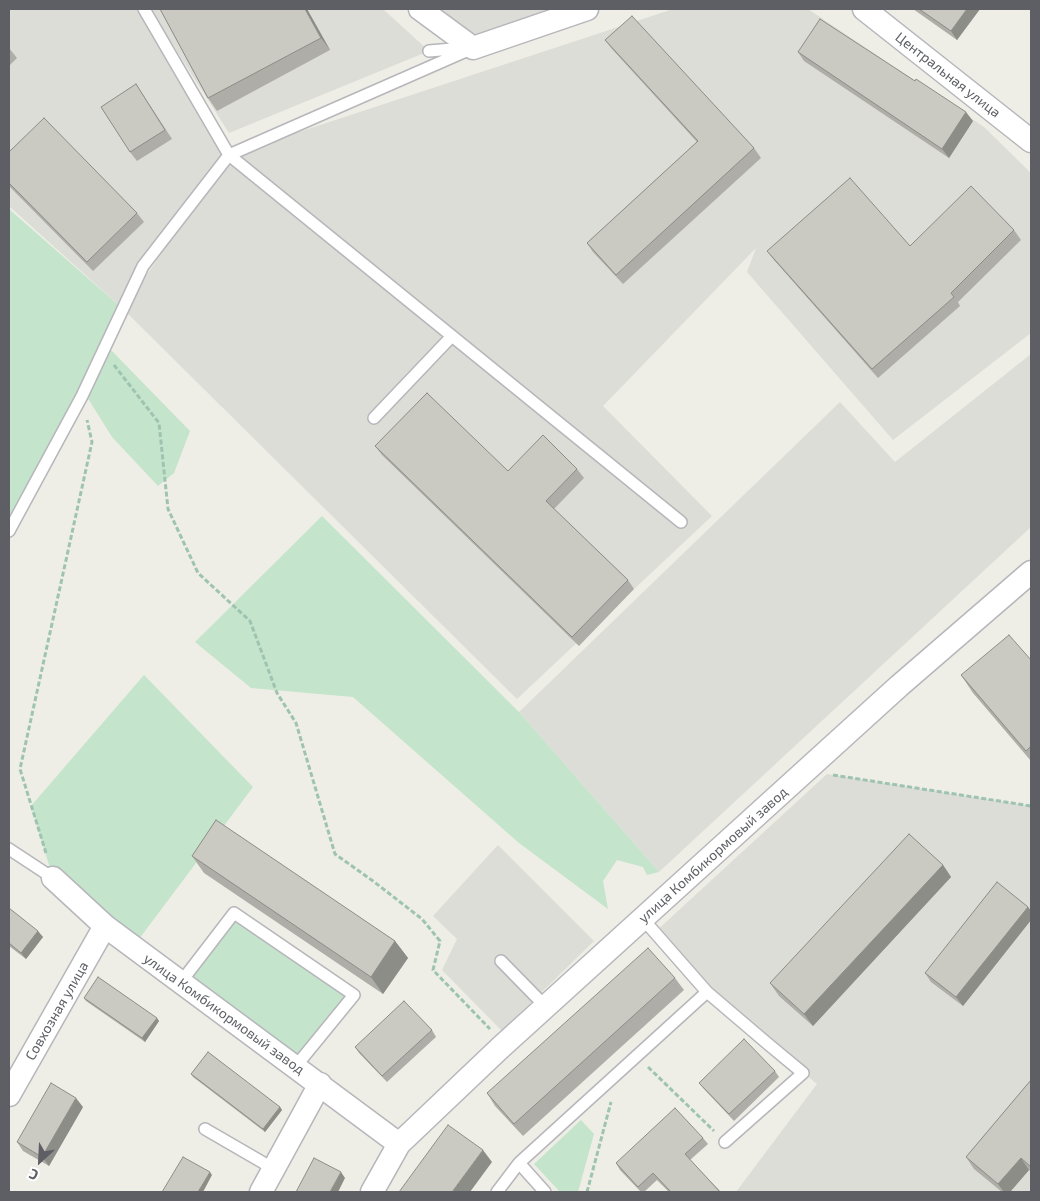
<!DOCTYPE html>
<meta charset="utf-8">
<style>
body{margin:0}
#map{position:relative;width:1040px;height:1201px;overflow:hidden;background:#eeeee6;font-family:"Exo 2",sans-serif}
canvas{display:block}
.frame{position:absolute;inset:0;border:10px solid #5d5f65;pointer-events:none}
.north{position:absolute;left:15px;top:1136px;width:50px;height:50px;-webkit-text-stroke:4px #fff;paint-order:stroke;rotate:205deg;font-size:14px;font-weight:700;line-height:20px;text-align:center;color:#5d5f65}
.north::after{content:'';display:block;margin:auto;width:18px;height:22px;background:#5d5f65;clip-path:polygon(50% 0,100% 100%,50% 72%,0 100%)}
</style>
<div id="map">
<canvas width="1040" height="1201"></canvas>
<div class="frame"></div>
<div class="north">С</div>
</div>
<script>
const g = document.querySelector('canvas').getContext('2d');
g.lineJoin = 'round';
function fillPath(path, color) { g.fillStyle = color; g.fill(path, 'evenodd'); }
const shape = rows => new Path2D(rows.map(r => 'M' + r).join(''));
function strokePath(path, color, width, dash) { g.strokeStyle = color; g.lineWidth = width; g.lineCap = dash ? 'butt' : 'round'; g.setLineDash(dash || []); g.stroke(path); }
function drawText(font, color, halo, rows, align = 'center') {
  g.font = font + ' "Exo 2",sans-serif'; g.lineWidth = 4; g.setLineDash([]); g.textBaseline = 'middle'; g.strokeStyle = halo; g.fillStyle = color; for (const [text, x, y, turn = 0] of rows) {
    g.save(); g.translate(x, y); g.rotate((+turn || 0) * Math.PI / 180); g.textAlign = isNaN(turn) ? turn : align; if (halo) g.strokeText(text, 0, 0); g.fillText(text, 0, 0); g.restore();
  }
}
fillPath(shape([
 [9,9,144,9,229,155,673,9,808,9,984,127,1031,173,1031,333,893,440,747,272,756,248,603,406,712,516,517,699,123,309,9,206],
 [221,166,126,305,143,266],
 [150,9,383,9,429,51,229,133],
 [432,9,549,9,471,38],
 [1031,354,1031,527,659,872,519,712,840,402,895,462],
 [827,774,1031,806,1031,1192,736,1192,817,1084,707,992,654,933],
 [498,845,594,941,502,1031,442,970,457,939,433,916]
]), '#ddddd8');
fillPath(shape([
 [9,209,123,309,9,518],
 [106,345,190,431,174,473,158,486,112,437,87,397],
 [322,516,519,712,659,872,647,875,643,867,617,860,603,881,608,909,519,843,353,697,251,688,195,642],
 [144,675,253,787,133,947,53,878,31,806],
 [234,913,354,995,296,1066,181,982],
 [581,1120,594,1134,578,1192,560,1192,534,1164]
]), '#c4e4cb');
const service = shape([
 [144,9,229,155,681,522],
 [429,51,464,48],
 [374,418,452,336],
 [9,531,82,396,143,266,229,155,473,48],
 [9,849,53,878],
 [643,919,707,992,768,1044,803,1073,725,1142],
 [501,961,546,1007],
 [181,982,234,913,354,995,296,1066],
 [205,1129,274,1169],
 [497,1192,519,1163],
 [545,1192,519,1163,707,992]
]);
const minor = shape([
 [420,9,473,48,587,9],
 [864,9,1031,141],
 [53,878,105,926,399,1144],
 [9,1095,105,926],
 [261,1192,320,1084],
 [372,1192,399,1144,500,1048,899,686,1031,572]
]);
strokePath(service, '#b6b6bb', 14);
strokePath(minor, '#b6b6bb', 25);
strokePath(shape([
 [114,365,159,423,168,509,198,573,250,621,277,693,296,723,335,854,373,881,422,919,440,941,433,970,490,1029],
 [833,775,1031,806],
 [46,853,20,769,92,442,87,420],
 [648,1067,714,1131],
 [587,1192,611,1102]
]), '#9ec4b1', 3, [5, 2.5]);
strokePath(service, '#fff', 11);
strokePath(minor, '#fff', 22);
fillPath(shape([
 [160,9,307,9,330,50,217,111,208,98],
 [913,9,980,9,957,40],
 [605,40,754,148,761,158,623,284,593,252,587,243,697,142,612,49],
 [9,48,17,58,9,66],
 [798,52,973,121,949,158,804,61],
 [136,84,172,139,137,161,130,152],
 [9,152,137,213,144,222,93,271,9,186],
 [1014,230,1021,240,958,302,960,306,878,378,774,260,767,251,910,246],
 [375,446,508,471,577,469,584,478,554,509,628,580,634,589,579,646,382,455],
 [1031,660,1031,761,973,693,961,675],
 [192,856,395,941,408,958,383,994,204,873],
 [943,865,951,877,813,1026,779,996,770,983],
 [1028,907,1031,911,1031,920,963,1006,931,982,925,973],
 [9,908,43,937,26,959,9,946],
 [675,978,684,990,523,1136,495,1106,487,1093],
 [84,998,159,1021,145,1042,86,1001],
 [432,1030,436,1037,387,1082,359,1053,355,1047],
 [775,1071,779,1077,734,1121,704,1089,699,1083],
 [191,1074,280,1107,282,1110,265,1132,193,1077],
 [1031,1080,1031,1171,1029,1170,1010,1192,1002,1192,974,1169,966,1157],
 [83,1107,49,1166,23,1151,17,1142],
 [703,1138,708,1144,690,1160,721,1192,669,1192,657,1180,644,1192,641,1192,620,1170,616,1163]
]), '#aeada7');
fillPath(shape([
 [305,9,307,9,330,50,321,38],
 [967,9,980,9,957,40,951,31],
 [966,112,973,121,949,158,942,149],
 [943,865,951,877,813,1026,804,1014],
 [1028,907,1031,911,1031,920,963,1006,956,997],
 [38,931,43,937,26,959,21,953],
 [395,941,408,958,383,994,371,977],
 [157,1018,159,1021,145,1042,142,1038],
 [76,1098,83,1107,49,1166,42,1157],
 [280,1107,282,1110,265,1132,263,1129],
 [483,1150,492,1162,470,1192,452,1192],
 [1021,1158,1029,1170,1010,1192,1004,1192,998,1184],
 [210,1172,212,1175,203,1192,198,1192],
 [341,1172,345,1178,338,1192,330,1192]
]), '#8d8d88');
const building = shape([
 [160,9,305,9,321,38,208,98,160,9],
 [919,9,967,9,951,31,919,9],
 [632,16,754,148,616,275,587,243,698,141,605,40,632,16],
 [820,19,915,81,916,79,966,112,942,149,798,52,820,19],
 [136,84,165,130,130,152,101,107,136,84],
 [44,118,137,213,87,262,9,183,9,152,44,118],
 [850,178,910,246,971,186,1014,230,951,293,954,297,872,369,767,251,850,178],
 [427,393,508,471,543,435,577,469,546,501,628,580,572,637,375,446,427,393],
 [1009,635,1031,660,1031,746,1026,751,961,675,1009,635],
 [216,820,395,941,371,977,192,856,216,820],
 [909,834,943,865,804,1014,770,983,909,834],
 [997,882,1028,907,956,997,925,973,997,882],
 [9,908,38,931,21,953,9,943,9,908],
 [648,948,675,978,514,1124,487,1093,648,948],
 [98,977,157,1018,142,1038,84,998,98,977],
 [404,1001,432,1030,382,1076,355,1047,404,1001],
 [744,1039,775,1071,729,1114,699,1083,744,1039],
 [208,1052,280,1107,263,1129,191,1074,208,1052],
 [1031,1080,1031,1167,1021,1158,998,1184,966,1157,1031,1080],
 [51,1083,76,1098,42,1157,17,1142,51,1083],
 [675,1108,703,1138,685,1154,720,1192,671,1192,653,1173,638,1187,616,1163,675,1108],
 [448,1125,483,1150,452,1192,399,1192,448,1125],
 [183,1157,210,1172,198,1192,162,1192,183,1157],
 [314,1158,341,1172,330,1192,296,1192,314,1158]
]);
fillPath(building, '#cac9c2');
strokePath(building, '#8d8d88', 1);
drawText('14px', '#5d5f65', '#fff', [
 ["Центральная улица",948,75,38],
 ["улица Комбикормовый завод",713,855,-42],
 ["Совхозная улица",57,1011,-60],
 ["улица Комбикормовый завод",224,1014,36]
]);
</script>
